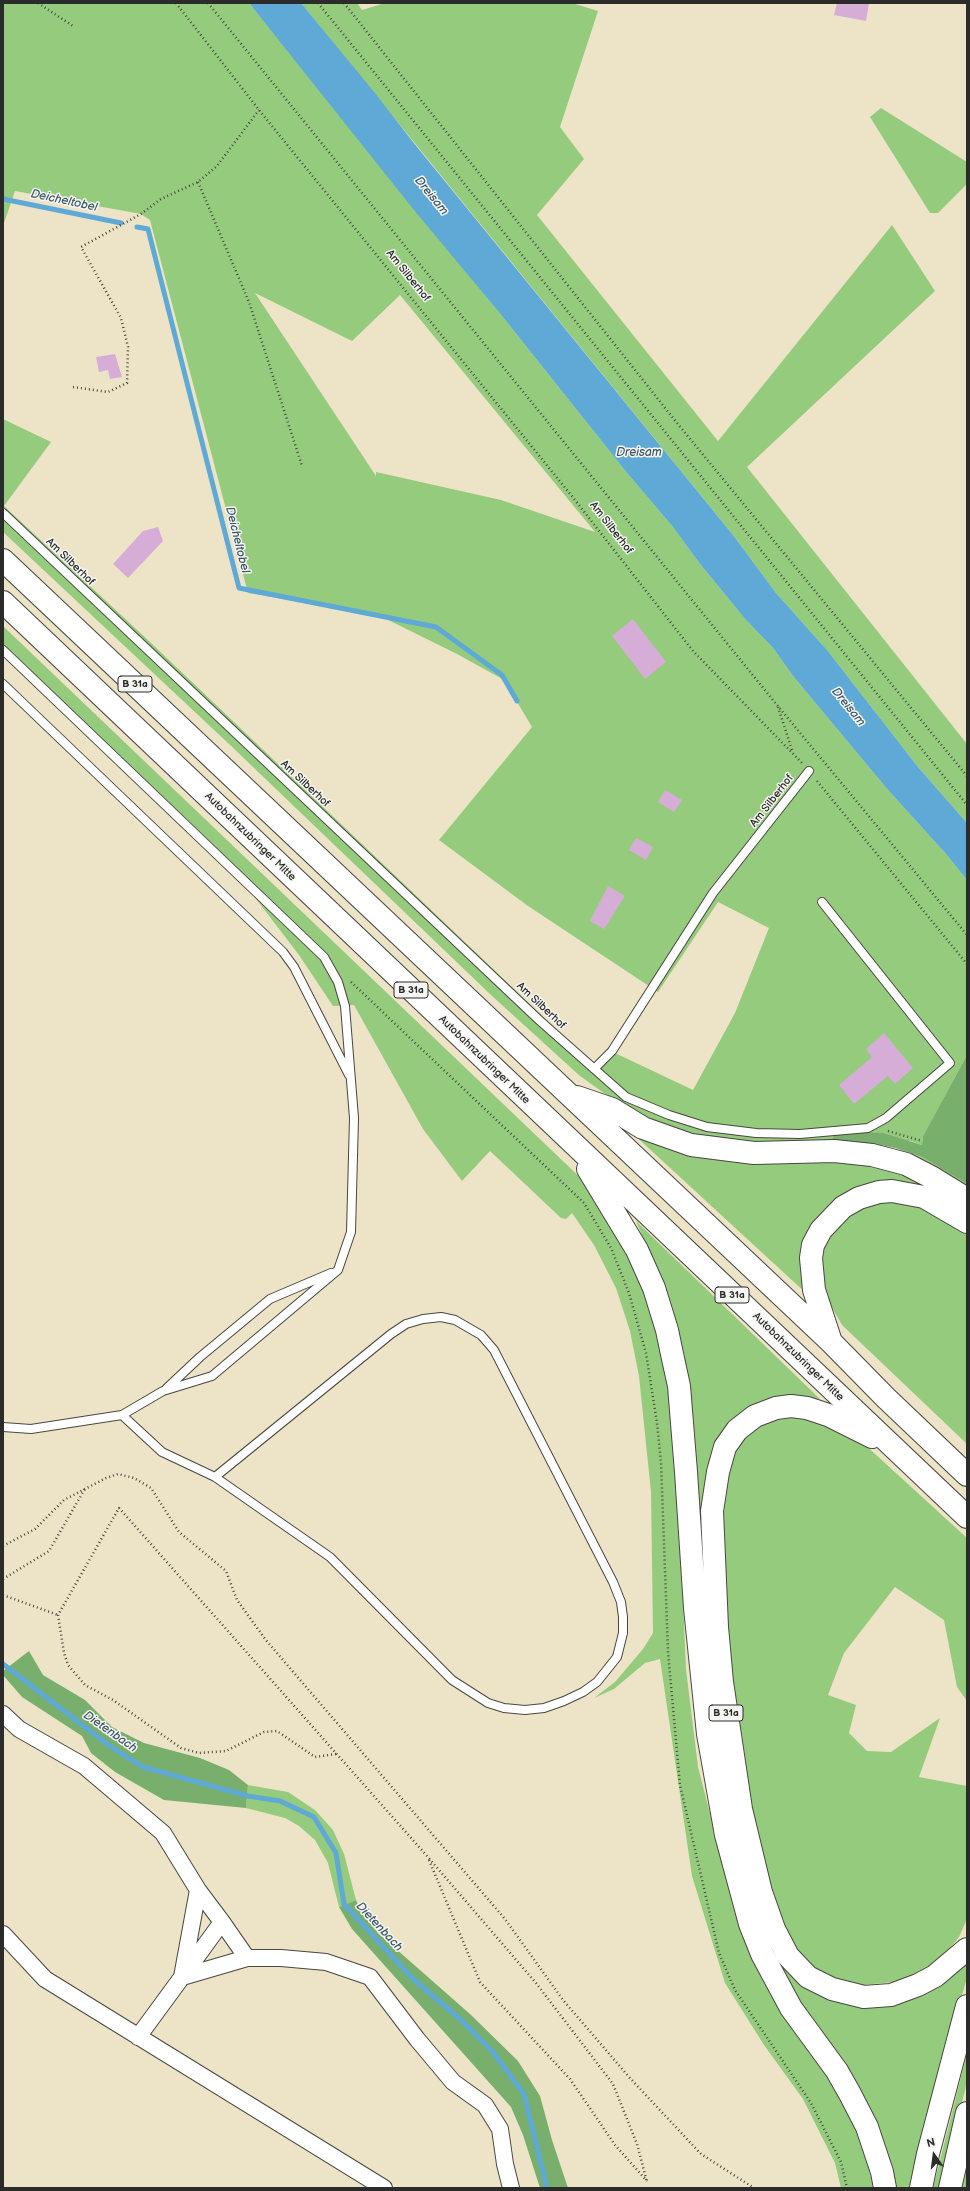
<!DOCTYPE html>
<style>
body{margin:0}
#map{position:relative;width:970px;height:2191px;overflow:hidden;background:#ede4c7;font-family:"Balsamiq Sans",sans-serif}
canvas{display:block}
.frame{position:absolute;inset:0;border:4px solid #2b2b2b;pointer-events:none}
.north{position:absolute;left:914px;top:2135px;width:40px;height:40px;-webkit-text-stroke:3px #f6f6f2;paint-order:stroke;rotate:346deg;font-size:11px;font-weight:700;line-height:16px;text-align:center;color:#2b2b2b}
.north::after{content:'';display:block;margin:auto;width:14px;height:18px;background:#2b2b2b;clip-path:polygon(50% 0,100% 100%,50% 72%,0 100%)}
</style>
<div id="map">
<canvas width="970" height="2191"></canvas>
<div class="frame"></div>
<div class="north">N</div>
</div>
<script>
const g = document.querySelector('canvas').getContext('2d');
g.lineJoin = 'round';
function fillPath(path, color) { g.fillStyle = color; g.fill(path, 'evenodd'); }
const shape = rows => new Path2D(rows.map(r => 'M' + r).join(''));
function strokePath(path, color, width, dash) { g.strokeStyle = color; g.lineWidth = width; g.lineCap = dash ? 'butt' : 'round'; g.setLineDash(dash || []); g.stroke(path); }
function drawText(font, color, halo, rows, align = 'center') {
  g.font = font + ' "Balsamiq Sans",sans-serif'; g.lineWidth = 3; g.setLineDash([]); g.textBaseline = 'middle'; g.strokeStyle = halo; g.fillStyle = color; for (const [text, x, y, turn = 0] of rows) {
    g.save(); g.translate(x, y); g.rotate((+turn || 0) * Math.PI / 180); g.textAlign = isNaN(turn) ? turn : align; if (halo) g.strokeText(text, 0, 0); g.fillText(text, 0, 0); g.restore();
  }
}
fillPath(shape([
 [3,3,249,3,498,311,627,473,673,527,700,564,746,620,773,648,793,676,888,790,946,854,967,880,967,1055,923,1136,922,1145,911,1141,739,1143,666,1129,625,1108,580,1076,491,995,229,744,3,532,3,419,51,442,4,506,149,641,598,1069,615,1053,693,1090,735,1013,769,928,718,902,658,992,528,906,439,840,532,727,504,680,457,654,372,612,346,610,248,593,150,220,141,214,15,191,3,226],
 [255,293,352,341,400,295,595,532,501,500,376,472,376,476],
 [301,3,357,3,362,10,385,3,572,3,598,11,560,127,584,159,537,215,718,441,892,225,935,291,747,467,967,744,967,823,918,767,827,650,776,593,733,535],
 [881,108,967,162,967,184,938,213,930,213,870,117],
 [3,626,588,1185,644,1282,662,1342,676,1441,686,1669,698,1767,727,1880,755,1962,771,1996,830,2075,857,2126,874,2188,841,2188,835,2163,803,2099,764,2045,725,1983,692,1876,660,1659,645,1663,614,1689,594,1698,615,1682,643,1649,653,1633,651,1492,639,1376,630,1331,616,1288,594,1245,572,1213,566,1219,561,1218,490,1151,462,1181,423,1129,354,1005,333,1006,299,955,217,848,3,645],
 [630,1131,850,1158,917,1177,943,1198,838,1201,808,1295],
 [881,1145,922,1157,967,1184,967,1193,867,1146],
 [876,1200,926,1204,967,1231,967,1444,842,1325,826,1297,820,1267,824,1241,840,1217],
 [636,1221,820,1399,803,1397,747,1415,707,1510,770,1934,850,2000,967,1960,967,1978,954,2022,913,2188,893,2188,872,2116,853,2077,787,1983,764,1937,711,1705,694,1426,685,1371,664,1288],
 [796,1411,862,1442,967,1538,967,1701,957,1687,944,1620,895,1587,844,1653,828,1695,856,1705,849,1733,867,1751,891,1752,940,1718,919,1777,967,1786,967,1919,959,1937,946,1953,935,1964,903,1981,863,1985,845,1982,825,1975,809,1964,793,1947,773,1906,743,1778,728,1676,720,1520,734,1446,763,1420],
 [248,1785,288,1792,315,1810,333,1830,344,1854,356,1900,339,1907,328,1863,315,1840,299,1826,285,1818,246,1808],
 [967,2053,967,2082,941,2188,933,2188],
 [967,2163,967,2188,962,2188]
]), '#95cb7d');
fillPath(shape([
 [967,1055,967,1184,922,1157,895,1148,881,1145,867,1146,832,1141,834,1135,861,1132,883,1133,922,1145,923,1136],
 [29,1651,43,1675,85,1700,112,1727,144,1743,200,1758,229,1770,248,1785,246,1808,164,1800,115,1772,91,1753,82,1736,22,1697,3,1675,3,1671],
 [356,1900,362,1914,379,1934,470,2014,518,2061,540,2096,552,2140,568,2188,540,2188,523,2135,511,2107,352,1929,339,1907]
]), '#78af6c');
fillPath(shape([
 [249,3,301,3,375,93,413,142,733,535,776,593,827,650,918,767,967,823,967,880,946,854,888,790,793,676,773,648,746,620,700,564,673,527,627,473,498,311,414,210]
]), '#5ea9d6');
strokePath(shape([
 [3,199,121,223],
 [137,227,148,229,239,588,436,627,502,675,517,701],
 [3,1664,111,1747,143,1767,248,1796,280,1801,314,1817,336,1853,344,1904,412,1978,460,2019,492,2051,524,2094,547,2188]
]), '#5ea9d6', 5);
fillPath(shape([
 [837,3,869,3,866,21,834,15],
 [115,354,122,377,110,379,108,370,99,372,96,357],
 [158,527,163,541,128,578,113,564,143,531],
 [633,619,666,662,645,679,612,636],
 [665,790,682,800,674,812,658,802],
 [636,838,653,847,646,860,629,850],
 [608,886,625,896,604,929,590,921],
 [884,1033,913,1068,895,1084,888,1076,854,1104,839,1085,872,1057,866,1049]
]), '#d6add6');
const service = shape([
 [3,513,539,1020,626,1097,669,1115,707,1127,756,1133,800,1134,868,1128,886,1118,950,1063,822,902],
 [3,650,324,957,338,982,345,1006,354,1118,351,1232,338,1270,212,1376,163,1391,122,1415,31,1429,3,1427],
 [3,684,283,952,294,967,349,1075],
 [594,1069,612,1051,713,893,809,771],
 [166,1389,200,1357,270,1299,331,1273],
 [122,1415,162,1452,215,1477,330,1557,452,1680,488,1703,504,1708,525,1710,544,1708,564,1701,583,1692,597,1682,617,1657,623,1633,623,1617,621,1602,613,1582,494,1350,481,1335,455,1320,441,1317,423,1319,406,1324,391,1334,215,1477]
]);
const minor = shape([
 [3,1714,19,1729,84,1766,163,1833,198,1890],
 [3,1934,45,1979,384,2188],
 [247,1958,281,1958,326,1962,370,1977,417,2039,453,2082,485,2105,500,2129,505,2164,511,2188],
 [138,2037,182,1977,222,1922,247,1958,182,1977,198,1890,222,1922]
]);
const trunk = shape([
 [3,560,831,1342,886,1398,967,1475],
 [3,602,967,1517],
 [577,1097,612,1109,643,1128,691,1145,754,1153,834,1151,872,1155,906,1164,933,1178,967,1199],
 [588,1169,637,1250,654,1288,667,1330,672,1354,679,1386,686,1472,695,1608,708,1734,726,1835,750,1924,762,1954,791,2008,837,2071,850,2094,867,2127,882,2172,885,2188],
 [830,1339,814,1290,811,1258,813,1245,821,1230,843,1207,859,1198,879,1192,892,1191,924,1197,967,1222],
 [872,1437,828,1415,807,1408,791,1406,776,1408,755,1416,737,1430,725,1447,718,1472,712,1511,717,1627,722,1682,741,1809,761,1892,774,1929,788,1956,808,1977,832,1989,864,1997,891,1995,918,1985,935,1976,967,1949],
 [921,2188,928,2154,967,2006],
 [950,2188,967,2113]
]);
strokePath(service, '#484742', 10);
strokePath(minor, '#484742', 18);
strokePath(trunk, '#484742', 24);
strokePath(shape([
 [38,3,73,26],
 [176,3,259,110,571,495,693,651,802,763],
 [208,3,777,705,967,935],
 [318,3,967,805],
 [344,3,677,423,967,776],
 [198,182,249,302,302,466],
 [73,387,108,392,127,383,128,347,121,318,81,247,141,214,161,199,198,182,217,166,259,110],
 [778,707,792,750],
 [817,781,967,964],
 [351,982,584,1203,611,1248,629,1293,646,1353,657,1423,661,1462,668,1652,680,1785,719,1953,735,1990,811,2103,841,2162,847,2188],
 [888,1131,922,1141],
 [3,1546,35,1529,64,1500,106,1478,118,1474,134,1478,151,1488,179,1532,226,1571,237,1600,265,1639,505,1919,563,2000,629,2077,701,2154,754,2188],
 [3,1579,49,1551,86,1487],
 [3,1595,58,1615],
 [336,1754,315,1757,277,1731,264,1732,226,1751,199,1753,181,1748,113,1700,85,1685,68,1665,64,1653,58,1615,119,1508,427,1856,536,1983,613,2084,637,2144,647,2182],
 [429,1860,480,1982,570,2079,615,2145,647,2181]
]), '#484742', 2.5, [1, 3]);
strokePath(service, '#fff', 8);
strokePath(minor, '#fff', 16);
strokePath(trunk, '#fff', 22);
for (const [x, y, w] of [
 [135,684,34],
 [411,990,34],
 [732,1295,34],
 [726,1713,34]
]) { const box = new Path2D(); box.roundRect(x - w / 2, y - 8, w, 16, 3); g.fillStyle = '#f6f6f2'; g.fill(box); strokePath(box, '#2b2b2b', 1); }
drawText('bold 10px', '#2b2b2b', null, [
 ["B 31a",135,684],
 ["B 31a",411,990],
 ["B 31a",732,1295],
 ["B 31a",726,1713]
]);
drawText('11px', '#2b2b2b', '#f6f6f2', [
 ["Am Silberhof",408,276,51],
 ["Am Silberhof",611,528,52],
 ["Am Silberhof",70,562,44],
 ["Am Silberhof",305,784,43],
 ["Am Silberhof",772,801,-52],
 ["Autobahnzubringer Mitte",250,837,44],
 ["Am Silberhof",541,1006,43],
 ["Autobahnzubringer Mitte",484,1060,44],
 ["Autobahnzubringer Mitte",798,1357,44]
]);
drawText('italic 12px', '#3d5767', '#f6f6f2', [
 ["Dreisam",431,196,51],
 ["Deicheltobel",64,201,12],
 ["Dreisam",639,453],
 ["Deicheltobel",237,540,76],
 ["Dreisam",848,707,51],
 ["Dietenbach",110,1732,35],
 ["Dietenbach",379,1927,47]
]);
</script>
